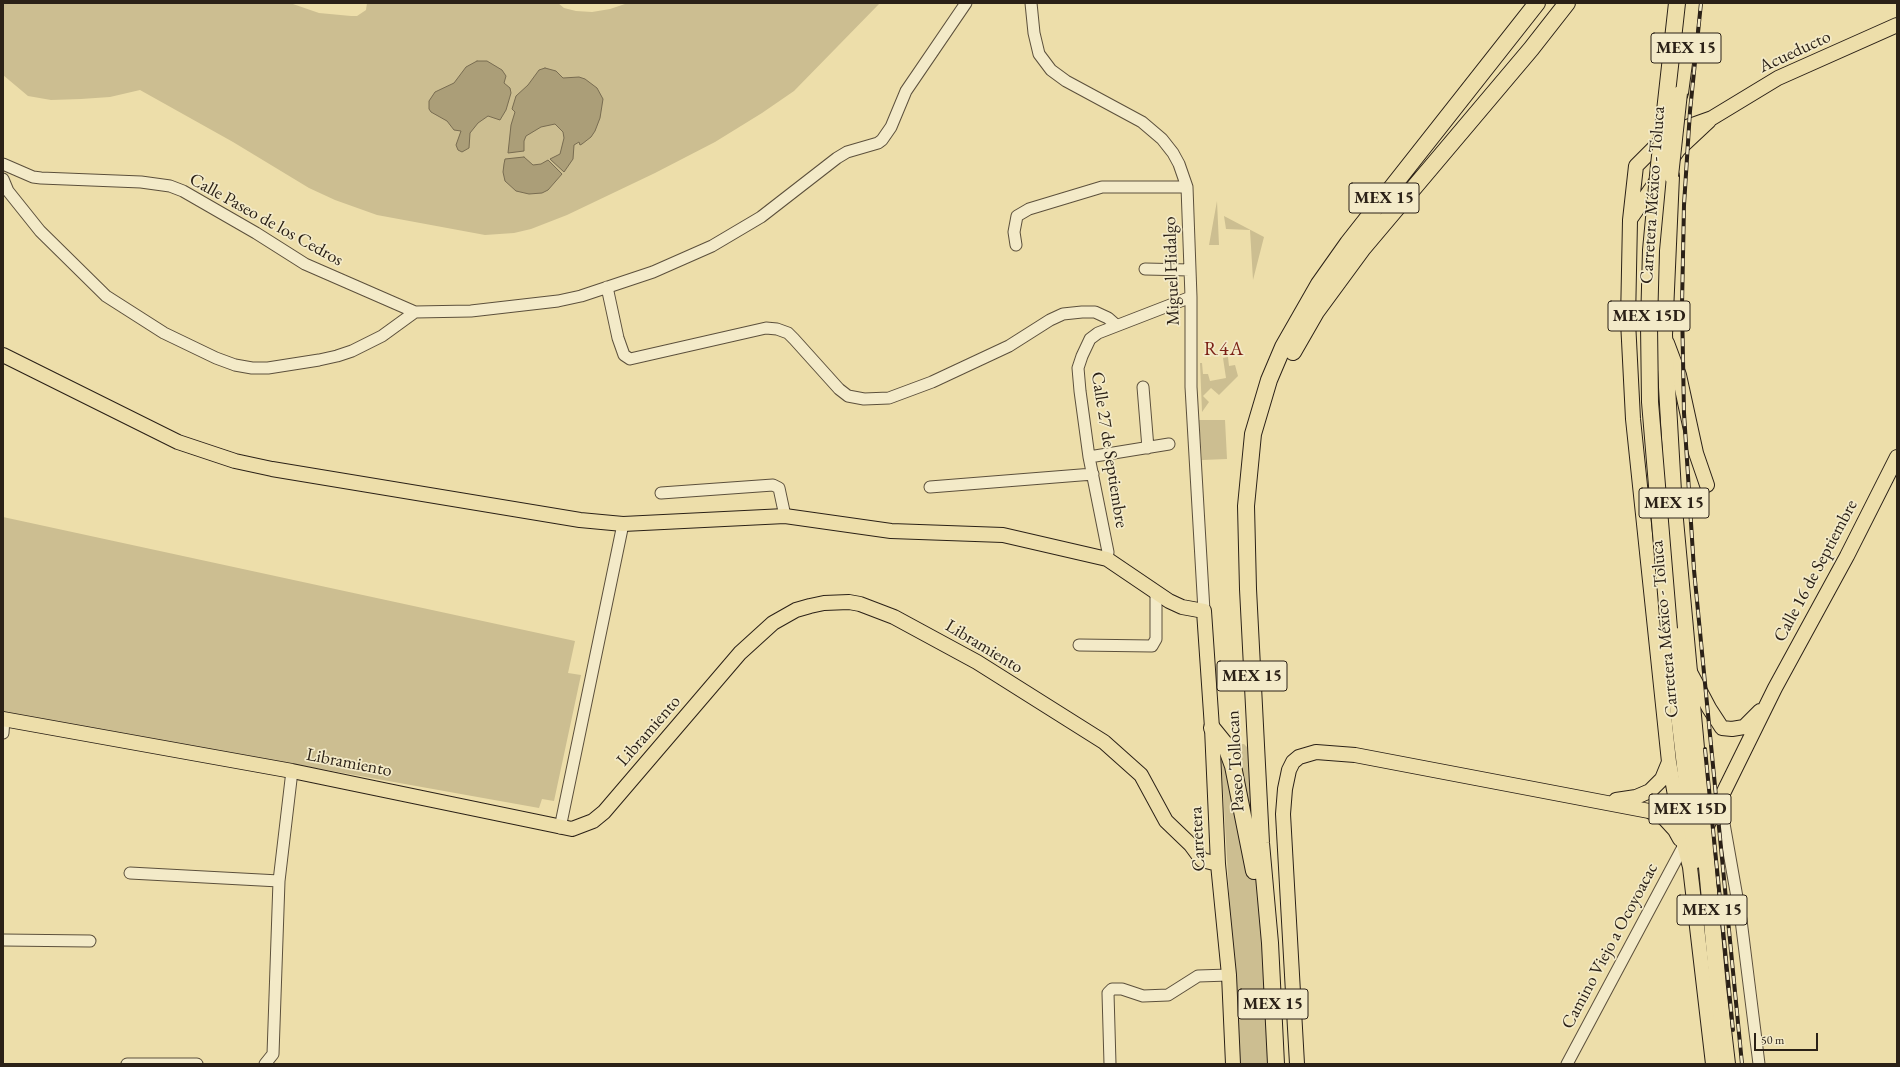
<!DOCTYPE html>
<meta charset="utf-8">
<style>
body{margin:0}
#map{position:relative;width:1900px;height:1067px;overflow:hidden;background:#eddeaa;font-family:"EB Garamond",serif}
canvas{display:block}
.frame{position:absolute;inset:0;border:4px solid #2b2117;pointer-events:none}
.scale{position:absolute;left:1754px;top:1033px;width:64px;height:18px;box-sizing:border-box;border:2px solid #2b2117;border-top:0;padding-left:5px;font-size:12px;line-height:14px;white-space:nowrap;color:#2b2117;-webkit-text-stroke:3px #f3eac8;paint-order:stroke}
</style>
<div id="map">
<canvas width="1900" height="1067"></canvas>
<div class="frame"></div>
<div class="scale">50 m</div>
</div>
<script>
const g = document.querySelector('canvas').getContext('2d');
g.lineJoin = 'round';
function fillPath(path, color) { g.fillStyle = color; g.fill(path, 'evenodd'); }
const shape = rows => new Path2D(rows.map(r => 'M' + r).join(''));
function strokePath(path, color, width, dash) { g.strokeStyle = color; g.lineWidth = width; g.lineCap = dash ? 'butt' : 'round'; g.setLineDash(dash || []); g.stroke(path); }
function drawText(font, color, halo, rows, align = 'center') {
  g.font = font + ' "EB Garamond",serif'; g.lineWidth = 3.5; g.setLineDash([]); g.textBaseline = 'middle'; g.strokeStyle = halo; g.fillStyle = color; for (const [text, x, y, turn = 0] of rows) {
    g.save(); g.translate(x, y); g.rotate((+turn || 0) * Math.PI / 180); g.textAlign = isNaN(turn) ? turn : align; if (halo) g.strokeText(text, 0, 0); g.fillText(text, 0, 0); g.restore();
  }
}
fillPath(shape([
 [3,3,290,3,319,13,351,16,357,16,366,10,367,3,558,3,564,8,576,11,592,12,610,9,628,3,880,3,794,91,762,113,715,142,655,173,567,215,531,229,514,233,485,235,377,215,335,200,309,188,233,142,140,90,110,97,81,99,51,100,28,96,3,75],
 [1217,201,1219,245,1209,245],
 [1224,216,1264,237,1253,280,1250,230,1226,229],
 [1228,357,1229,366,1235,365,1238,376,1219,395,1211,388,1203,396,1209,402,1202,412,1200,363,1202,363,1203,374,1208,374,1210,381,1226,378,1223,358],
 [1199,420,1225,420,1227,459,1202,460],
 [3,517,575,641,568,673,581,675,554,801,542,799,539,808,3,712],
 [1244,744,1251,751,1269,1064,1239,1064,1221,756,1232,745]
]), '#ccbe91');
const water = shape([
 [477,61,487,61,502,70,506,76,504,83,510,88,511,93,506,110,500,120,488,116,478,123,470,133,469,148,462,152,458,150,456,145,461,131,454,130,447,121,431,112,429,109,429,101,435,92,454,83,466,67,477,61],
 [545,68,556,71,563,78,579,77,585,79,597,88,603,99,600,118,595,131,591,137,582,144,580,145,579,142,574,145,573,159,564,172,550,159,560,154,564,138,563,132,555,124,541,127,526,136,524,141,524,151,508,153,511,125,515,112,512,109,516,96,528,85,539,70,545,68],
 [524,157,533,165,541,164,548,160,562,174,548,190,542,193,529,194,516,191,505,181,503,172,504,164,505,159,524,157]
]);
fillPath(water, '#ab9e78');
strokePath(water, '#786c51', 1);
const minor = shape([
 [1031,3,1034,33,1039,54,1051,70,1066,81,1142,122,1162,139,1173,153,1179,164,1187,187,1191,297,1191,387,1204,611],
 [3,164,33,177,41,178,141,182,170,186,183,191,256,233,305,264,415,312,471,311,558,301,581,296,653,272,712,246,761,217,837,158,847,152,878,143,882,140,891,127,906,91,966,3],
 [3,179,8,191,40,231,106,296,164,333,216,358,235,365,252,368,268,368,319,360,337,356,352,351,382,336,415,312],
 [1016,245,1014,232,1017,216,1029,209,1102,187,1187,187],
 [1145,269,1190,270],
 [607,287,618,338,624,355,630,359,766,328,777,329,788,333,794,339,839,389,848,396,864,399,889,398,932,382,1009,346,1050,320,1063,314,1082,312,1095,312,1108,318,1116,325],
 [1143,387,1148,448],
 [1089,457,1169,444],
 [930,487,1093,474],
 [661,493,773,485,779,488,785,516],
 [1107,559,1108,552,1089,457,1080,391,1078,368,1082,356,1090,339,1098,333,1191,297],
 [1079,645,1152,646,1156,639,1156,593],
 [3,733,4,719],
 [1720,801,1741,920,1759,1064],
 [560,828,623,524],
 [130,873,279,881],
 [3,940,90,941],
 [127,1064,197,1064],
 [265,1064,273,1054,279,881,292,771],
 [1110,1064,1108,993,1112,989,1122,989,1143,996,1168,995,1198,976,1229,975],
 [1567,1064,1684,845]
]);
const major = shape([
 [1631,218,1678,150,1709,121],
 [1667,343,1679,375,1696,453,1707,485],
 [3,355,178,442,235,461,272,469,580,520,623,524,785,516,891,531,1003,535,1107,559,1169,601,1182,607,1204,611,1212,728,1218,864,1229,975,1233,1064],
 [1690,672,1709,708,1722,728,1732,729,1744,727,1760,711],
 [3,719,292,771,572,829,593,821,604,812,740,653,773,623,796,610,810,606,824,603,849,602,860,604,894,617,977,662,1104,742,1141,775,1166,821,1191,845,1202,860,1218,864],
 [1616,800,1636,797,1650,791,1662,779,1669,762],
 [1704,832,1775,688,1847,556,1897,457],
 [1297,1064,1283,814,1285,789,1289,770,1293,762,1299,757,1316,752,1355,755,1649,811,1664,818,1675,830,1680,839],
 [1713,1064,1690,867,1684,845,1669,762,1633,419,1628,321,1630,220,1636,166,1663,139,1681,129,1712,118,1778,78,1897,25]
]);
const highway = shape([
 [1680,93,1692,3],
 [1671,176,1664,335,1674,509,1718,987,1727,1064],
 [1293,352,1316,312,1363,248,1531,49,1567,3],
 [1669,629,1696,860],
 [1212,728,1225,744,1233,766,1254,871],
 [1276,1064,1270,943,1261,843,1248,589,1246,506,1253,434,1269,380,1283,347,1319,284,1348,243,1537,3]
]);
strokePath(minor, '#5c503c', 13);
strokePath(major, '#2b2117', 16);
strokePath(highway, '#2b2117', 18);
strokePath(minor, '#f3eac8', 11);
strokePath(major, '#eddeaa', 14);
strokePath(highway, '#eddeaa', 16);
const rail = shape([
 [1701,3,1690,111,1684,205,1682,305,1684,413,1694,570,1742,1064],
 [1705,749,1733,1030]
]);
strokePath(rail, '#2b2117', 4);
strokePath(rail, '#f3eac8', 2.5, [8]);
const majorBridge = shape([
 [1671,176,1680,93]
]);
const highwayBridge = shape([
 [1669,629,1650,402,1649,325,1651,250,1659,165,1677,3]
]);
strokePath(majorBridge, '#2b2117', 16, []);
strokePath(highwayBridge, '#2b2117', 18, []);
strokePath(majorBridge, '#eddeaa', 14);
strokePath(highwayBridge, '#eddeaa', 16);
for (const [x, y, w] of [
 [1686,48,70],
 [1384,198,70],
 [1649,316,82],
 [1674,503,70],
 [1252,676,70],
 [1690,809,82],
 [1712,910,70],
 [1273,1004,70]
]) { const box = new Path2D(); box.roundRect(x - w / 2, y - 15, w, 30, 3); g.fillStyle = '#f3eac8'; g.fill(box); strokePath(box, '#2b2117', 1); }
drawText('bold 17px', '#2b2117', null, [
 ["MEX 15",1686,48],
 ["MEX 15",1384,198],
 ["MEX 15D",1649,316],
 ["MEX 15",1674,503],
 ["MEX 15",1252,676],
 ["MEX 15D",1690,809],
 ["MEX 15",1712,910],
 ["MEX 15",1273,1004]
]);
drawText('18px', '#2b2117', '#f3eac8', [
 ["Acueducto",1795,52,-25],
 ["Carretera México - Toluca",1653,195,-86],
 ["Calle Paseo de los Cedros",266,220,29],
 ["Miguel Hidalgo",1172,271,-92],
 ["Calle 27 de Septiembre",1109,450,81],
 ["Calle 16 de Septiembre",1816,571,-62],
 ["Carretera México - Toluca",1665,629,-95],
 ["Libramiento",984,647,31],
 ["Libramiento",649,731,-49],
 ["Paseo Tollocan",1236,761,-93],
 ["Libramiento",349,763,11],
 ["Carretera",1198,839,-93],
 ["Camino Viejo a Ocoyoacac",1610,946,-62]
]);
g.letterSpacing = '1px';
drawText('20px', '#7a1f14', '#f3eac8', [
 ["R4A",1224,350]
]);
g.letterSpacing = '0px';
</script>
